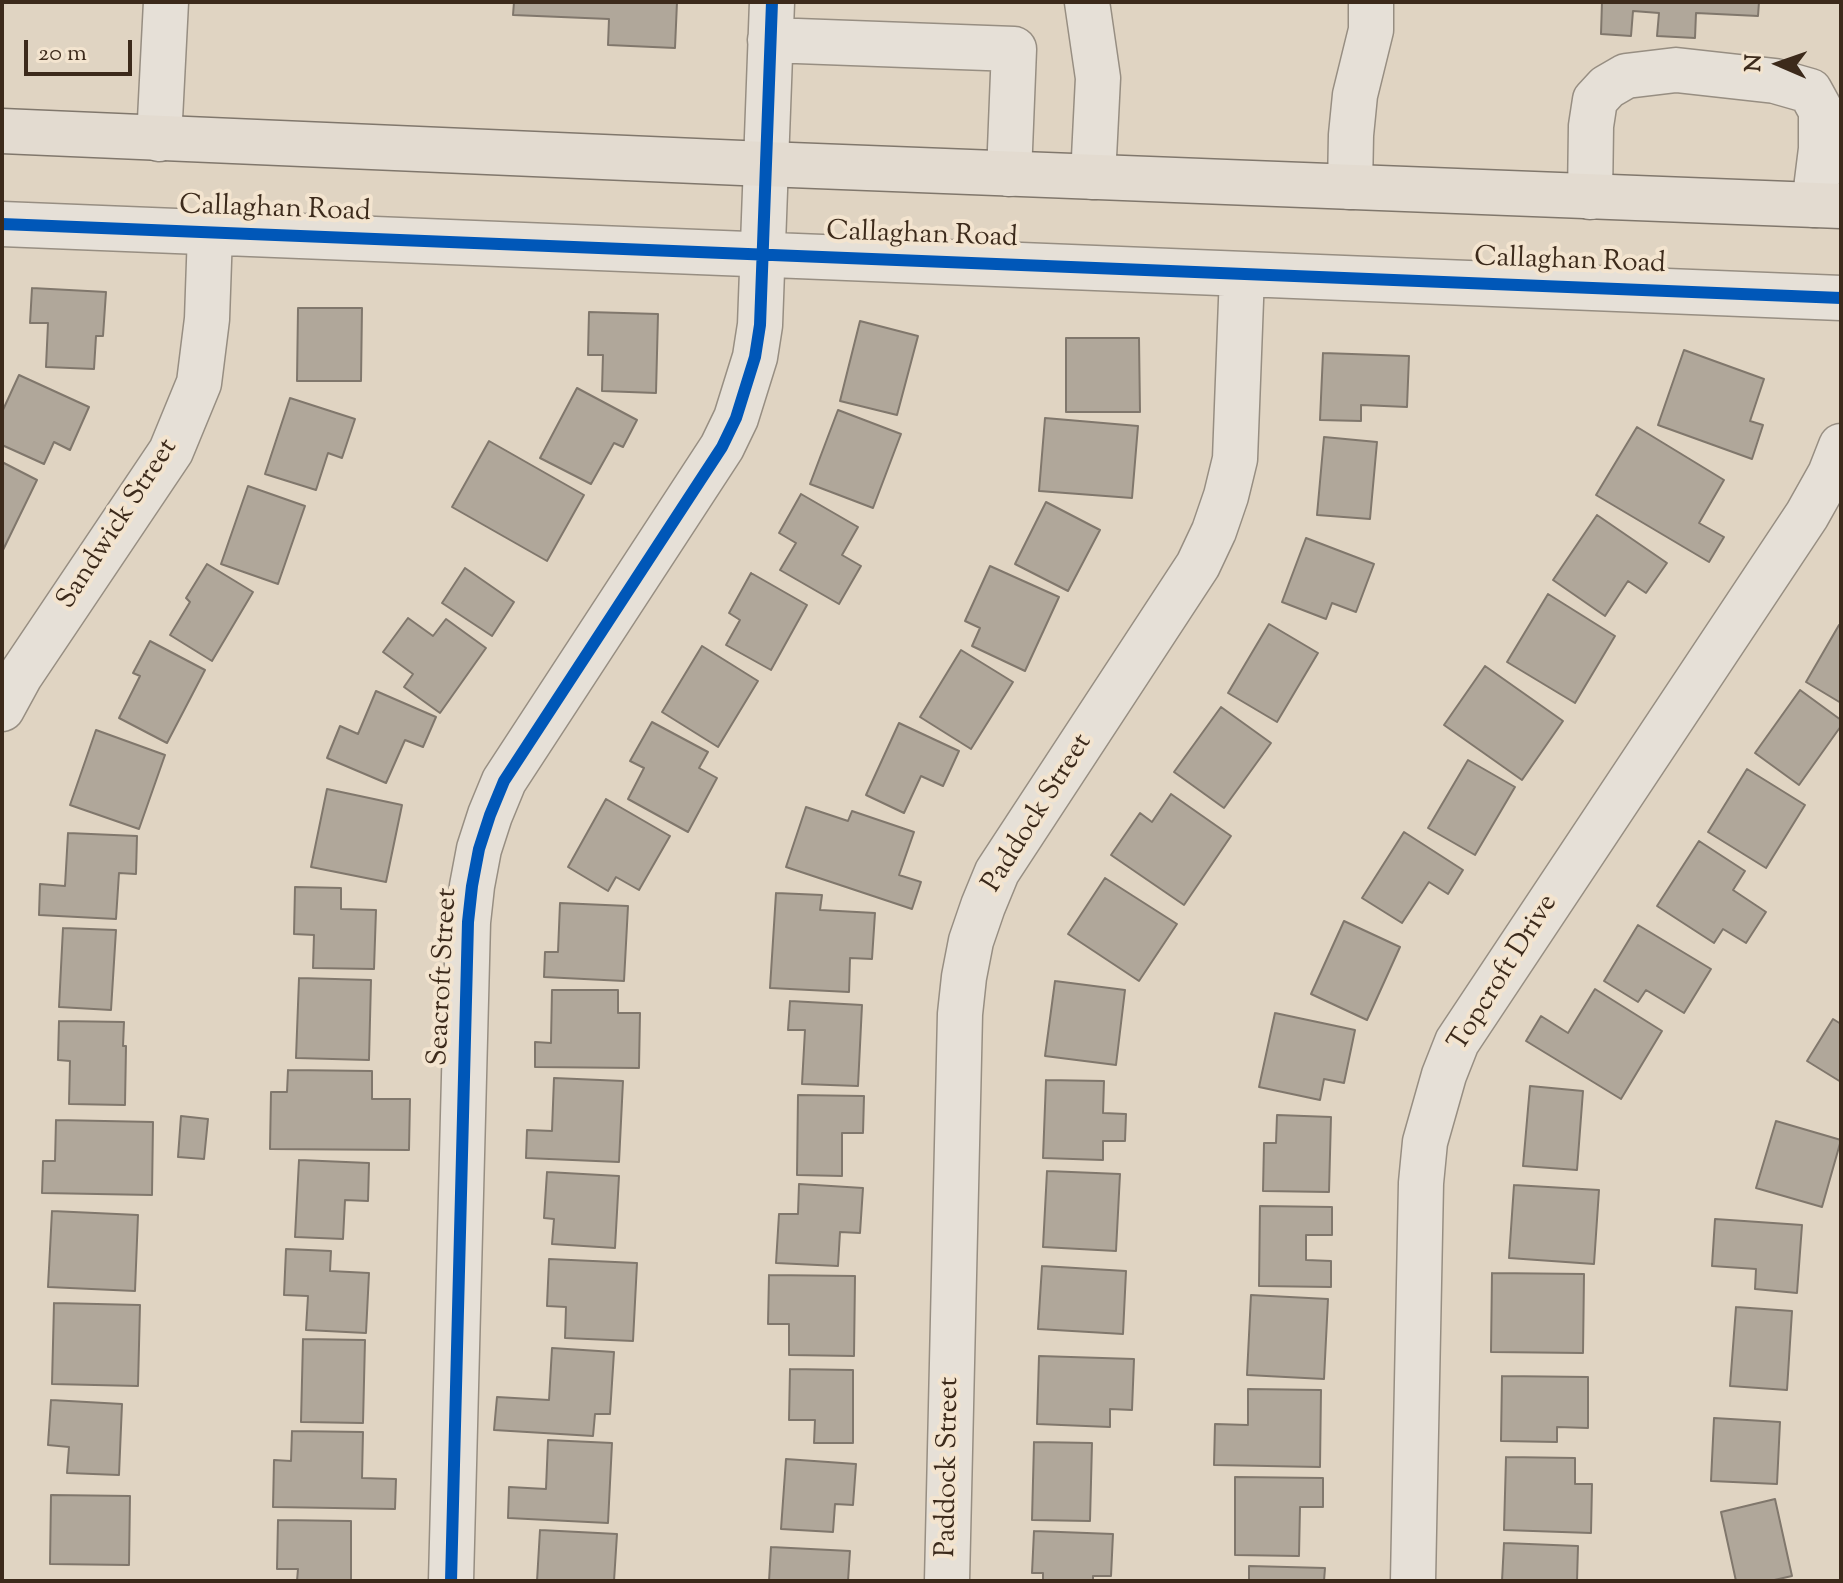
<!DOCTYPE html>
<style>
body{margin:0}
#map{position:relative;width:1843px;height:1583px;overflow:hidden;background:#e0d4c2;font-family:"Sorts Mill Goudy",serif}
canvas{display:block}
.frame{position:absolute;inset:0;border:4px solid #3c2a1b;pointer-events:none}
.north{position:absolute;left:1739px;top:24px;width:80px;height:80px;-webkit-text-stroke:6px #f3e4cf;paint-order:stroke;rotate:272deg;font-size:22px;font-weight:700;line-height:32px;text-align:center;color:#3c2a1b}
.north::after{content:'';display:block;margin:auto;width:28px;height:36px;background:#3c2a1b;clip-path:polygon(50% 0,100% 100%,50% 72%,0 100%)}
.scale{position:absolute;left:24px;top:40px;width:108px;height:36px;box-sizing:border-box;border:4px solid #3c2a1b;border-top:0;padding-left:10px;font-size:24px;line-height:28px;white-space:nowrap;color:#3c2a1b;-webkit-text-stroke:6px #f3e4cf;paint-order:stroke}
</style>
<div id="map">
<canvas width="1843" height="1583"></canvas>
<div class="frame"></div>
<div class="north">N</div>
<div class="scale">20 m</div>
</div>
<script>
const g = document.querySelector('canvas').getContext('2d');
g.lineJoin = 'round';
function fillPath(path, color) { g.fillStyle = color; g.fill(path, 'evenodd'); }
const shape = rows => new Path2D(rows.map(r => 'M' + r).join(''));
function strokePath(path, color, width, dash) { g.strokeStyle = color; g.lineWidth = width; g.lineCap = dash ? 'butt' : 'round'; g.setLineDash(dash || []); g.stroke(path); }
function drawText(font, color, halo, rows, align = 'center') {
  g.font = font + ' "Sorts Mill Goudy",serif'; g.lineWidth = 8; g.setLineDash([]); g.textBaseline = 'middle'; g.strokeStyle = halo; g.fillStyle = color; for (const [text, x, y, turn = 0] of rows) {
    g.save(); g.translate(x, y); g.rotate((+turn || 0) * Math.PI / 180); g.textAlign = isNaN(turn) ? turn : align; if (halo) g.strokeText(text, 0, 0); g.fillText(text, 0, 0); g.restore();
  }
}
const building = shape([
 [514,2,677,2,675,48,608,45,609,19,513,15,514,2],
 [1602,2,1759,2,1758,16,1696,13,1695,38,1657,36,1659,13,1633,11,1631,36,1601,34,1602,2],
 [32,288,106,292,103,336,96,336,94,369,46,367,48,323,30,323,32,288],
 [298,308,362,308,361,381,297,381,298,308],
 [589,312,658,314,656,393,602,391,603,355,588,355,589,312],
 [860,321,918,336,897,415,840,401,860,321],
 [1066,338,1139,338,1140,412,1066,412,1066,338],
 [1684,350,1764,379,1750,421,1763,425,1752,459,1658,425,1684,350],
 [1323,353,1409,356,1407,407,1361,405,1361,421,1320,420,1323,353],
 [19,375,89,407,70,450,54,442,44,464,2,445,2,412,19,375],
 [577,388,637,420,623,447,614,443,591,484,540,458,577,388],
 [290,398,355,419,342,458,328,453,316,490,265,474,290,398],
 [838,410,901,434,873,508,810,484,838,410],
 [1045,418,1138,426,1132,498,1039,491,1045,418],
 [1637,427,1724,480,1699,523,1724,537,1709,562,1596,495,1637,427],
 [1324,437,1377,442,1370,519,1317,515,1324,437],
 [489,441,584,495,547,561,452,507,489,441],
 [2,462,37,480,3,550,2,550,2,462],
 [248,486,305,506,278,584,221,564,248,486],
 [801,494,858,527,842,555,861,566,839,604,780,570,796,543,779,533,801,494],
 [1046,502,1100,530,1068,591,1015,564,1046,502],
 [1597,515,1667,563,1646,593,1628,581,1605,616,1553,580,1597,515],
 [1306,538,1374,564,1356,612,1332,603,1326,619,1282,602,1306,538],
 [207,564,253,592,212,661,170,635,190,602,186,598,207,564],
 [990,566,1059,597,1025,671,972,646,980,628,965,621,990,566],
 [465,568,514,602,492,636,442,603,465,568],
 [751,573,807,605,771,670,726,645,740,620,729,613,751,573],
 [1548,594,1615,636,1575,703,1507,662,1548,594],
 [408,618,433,636,446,619,486,648,440,713,404,687,413,674,383,652,408,618],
 [1269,624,1318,653,1277,722,1228,693,1269,624],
 [1839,625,1841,626,1841,703,1806,682,1839,625],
 [150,641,205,670,167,743,119,718,140,676,133,673,150,641],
 [702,646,758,681,718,747,662,712,702,646],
 [961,650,1013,682,971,749,920,717,961,650],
 [1485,666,1563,721,1522,780,1444,725,1485,666],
 [1800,690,1841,720,1841,726,1799,785,1755,753,1800,690],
 [376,691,436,717,423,747,405,740,386,783,327,758,340,726,358,734,376,691],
 [1221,707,1271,743,1224,808,1174,772,1221,707],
 [652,722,708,752,699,768,717,778,688,832,628,799,644,768,630,761,652,722],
 [899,723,959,751,943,786,921,776,904,813,866,795,899,723],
 [96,730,165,755,139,829,70,805,96,730],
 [1468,760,1515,787,1475,855,1428,828,1468,760],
 [1747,769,1805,805,1766,868,1708,832,1747,769],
 [327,789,402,805,386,882,311,867,327,789],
 [1171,794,1231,836,1184,905,1111,855,1140,813,1152,822,1171,794],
 [606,799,670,836,639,890,616,877,608,891,568,867,606,799],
 [806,807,848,821,852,811,914,832,899,875,921,882,912,909,786,867,806,807],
 [1404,832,1463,870,1448,894,1429,882,1402,923,1362,898,1404,832],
 [68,833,137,836,136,874,119,873,116,919,39,915,40,884,65,886,68,833],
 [1699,841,1745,871,1733,890,1766,912,1746,943,1723,929,1714,943,1657,906,1699,841],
 [1105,878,1177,924,1139,981,1068,934,1105,878],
 [295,887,341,888,341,909,376,910,374,969,313,968,314,935,294,934,295,887],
 [776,893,822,895,820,910,875,913,872,959,850,958,849,992,770,988,776,893],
 [560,903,628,906,624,981,544,977,545,952,558,952,560,903],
 [1344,921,1400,947,1367,1020,1311,994,1344,921],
 [1638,925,1711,969,1684,1013,1646,990,1638,1002,1604,981,1638,925],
 [63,928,116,930,111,1010,59,1007,63,928],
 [299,978,371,980,369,1060,296,1058,299,978],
 [1055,981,1125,990,1116,1065,1045,1056,1055,981],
 [1595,989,1662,1031,1621,1099,1526,1041,1541,1016,1568,1033,1595,989],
 [552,990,618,990,618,1013,640,1013,639,1068,535,1067,535,1042,551,1043,552,990],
 [790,1001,862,1005,858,1086,802,1084,805,1030,788,1030,790,1001],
 [1275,1013,1355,1030,1344,1083,1324,1079,1320,1100,1259,1087,1275,1013],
 [1833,1019,1841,1024,1841,1082,1807,1061,1833,1019],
 [59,1021,124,1022,123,1046,126,1046,125,1105,69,1104,70,1061,58,1060,59,1021],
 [288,1070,372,1071,372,1099,410,1099,409,1150,270,1149,271,1092,287,1092,288,1070],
 [554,1078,623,1081,619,1162,526,1158,527,1130,552,1131,554,1078],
 [1046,1080,1104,1081,1103,1113,1126,1114,1125,1141,1103,1141,1103,1160,1043,1158,1046,1080],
 [1530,1086,1583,1091,1577,1170,1523,1166,1530,1086],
 [798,1095,864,1096,863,1133,842,1133,842,1176,797,1175,798,1095],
 [1277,1115,1331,1117,1329,1192,1263,1191,1264,1143,1276,1143,1277,1115],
 [181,1116,208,1119,204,1159,178,1157,181,1116],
 [56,1120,153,1122,152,1195,42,1193,43,1161,55,1161,56,1120],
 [1776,1121,1841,1140,1822,1207,1756,1188,1776,1121],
 [299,1160,369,1163,368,1201,345,1200,343,1239,295,1237,299,1160],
 [1047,1171,1120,1174,1116,1251,1043,1247,1047,1171],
 [547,1172,619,1176,615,1248,552,1244,554,1219,544,1218,547,1172],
 [799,1184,863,1188,860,1233,840,1232,838,1266,776,1263,779,1214,798,1214,799,1184],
 [1514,1185,1599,1190,1594,1264,1509,1258,1514,1185],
 [1260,1206,1332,1207,1332,1235,1306,1235,1306,1260,1331,1261,1331,1287,1259,1286,1260,1206],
 [52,1211,138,1215,135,1291,48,1287,52,1211],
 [1715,1219,1802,1225,1797,1293,1755,1289,1756,1269,1712,1266,1715,1219],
 [286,1249,331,1251,330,1271,369,1273,366,1333,306,1330,308,1296,284,1295,286,1249],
 [549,1259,637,1263,633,1341,565,1338,566,1307,547,1306,549,1259],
 [1042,1266,1126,1271,1123,1334,1038,1329,1042,1266],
 [1492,1273,1584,1274,1583,1353,1491,1352,1492,1273],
 [769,1275,855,1276,854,1356,789,1355,789,1324,768,1324,769,1275],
 [1251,1295,1328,1299,1324,1379,1247,1375,1251,1295],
 [54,1303,140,1305,138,1386,52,1384,54,1303],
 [1736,1307,1792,1311,1787,1390,1730,1386,1736,1307],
 [303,1339,365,1340,363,1423,301,1422,303,1339],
 [552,1348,614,1352,610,1414,595,1414,593,1436,494,1430,497,1397,549,1400,552,1348],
 [1039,1356,1134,1359,1132,1410,1110,1409,1110,1427,1037,1424,1039,1356],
 [790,1369,853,1370,853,1443,814,1443,815,1420,789,1420,790,1369],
 [1502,1376,1588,1377,1588,1428,1557,1427,1557,1442,1501,1441,1502,1376],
 [1248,1389,1321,1390,1320,1467,1214,1465,1215,1424,1248,1425,1248,1389],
 [51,1400,122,1404,119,1475,67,1473,69,1447,48,1445,51,1400],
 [1714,1418,1780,1422,1777,1484,1711,1481,1714,1418],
 [292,1431,363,1432,362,1478,396,1479,395,1509,273,1507,274,1460,291,1461,292,1431],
 [548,1440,612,1443,608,1523,508,1518,509,1487,546,1489,548,1440],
 [1034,1442,1092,1443,1090,1521,1032,1520,1034,1442],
 [1506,1457,1575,1458,1575,1484,1592,1484,1591,1533,1504,1530,1506,1457],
 [786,1459,856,1464,853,1505,835,1504,833,1532,781,1529,786,1459],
 [1235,1477,1323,1478,1323,1507,1300,1507,1299,1556,1235,1555,1235,1477],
 [51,1495,130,1496,129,1565,50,1564,51,1495],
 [1775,1499,1792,1576,1770,1581,1736,1581,1721,1512,1775,1499],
 [278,1520,351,1521,351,1581,297,1581,298,1569,277,1569,278,1520],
 [540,1530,617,1534,614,1581,537,1581,540,1530],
 [1034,1531,1113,1534,1111,1576,1093,1576,1093,1581,1043,1581,1043,1573,1032,1573,1034,1531],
 [1504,1543,1578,1546,1577,1581,1502,1581,1504,1543],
 [771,1547,850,1551,848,1581,769,1581,771,1547],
 [1249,1566,1325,1568,1324,1581,1249,1581,1249,1566]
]);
fillPath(building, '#b0a79a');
strokePath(building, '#80776c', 2);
const minor = shape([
 [1087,2,1098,78,1093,177],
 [770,40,1014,49,1009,174],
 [159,139,166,2],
 [1350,187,1351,135,1355,95,1371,30,1371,2],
 [1590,197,1591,126,1595,100,1607,87,1626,76,1676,70,1775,81,1810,91,1821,111,1821,149,1814,205],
 [2,224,1841,298],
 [2,709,20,676,171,451,199,383,207,319,210,233],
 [451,1581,468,922,472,886,479,849,490,815,504,781,722,447,736,418,755,357,760,325,772,2],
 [947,1581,960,1014,964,977,971,941,983,906,997,872,1198,565,1214,531,1226,496,1235,459,1242,274],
 [1413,1581,1421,1183,1425,1142,1444,1075,1457,1042,1807,515,1830,474,1841,446]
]);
const major = shape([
 [2,131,765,164,1841,206]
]);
strokePath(minor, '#978e82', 47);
strokePath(major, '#80776c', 47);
strokePath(minor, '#e6e0d7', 44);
strokePath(major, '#e3dbd0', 44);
strokePath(shape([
 [2,224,1841,298],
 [451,1581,468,922,472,886,479,849,490,815,504,781,722,447,736,418,755,357,760,325,772,2]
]), '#0057b8', 12);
drawText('28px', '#3c2a1b', '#f3e4cf', [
 ["Callaghan Road",275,211,2],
 ["Callaghan Road",922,237,2],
 ["Callaghan Road",1570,263,2],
 ["Sandwick Street",119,525,-57],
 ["Paddock Street",1039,814,-58],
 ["Topcroft Drive",1505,974,-58],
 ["Seacroft Street",445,977,-87],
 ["Paddock Street",950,1467,-89]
]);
</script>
